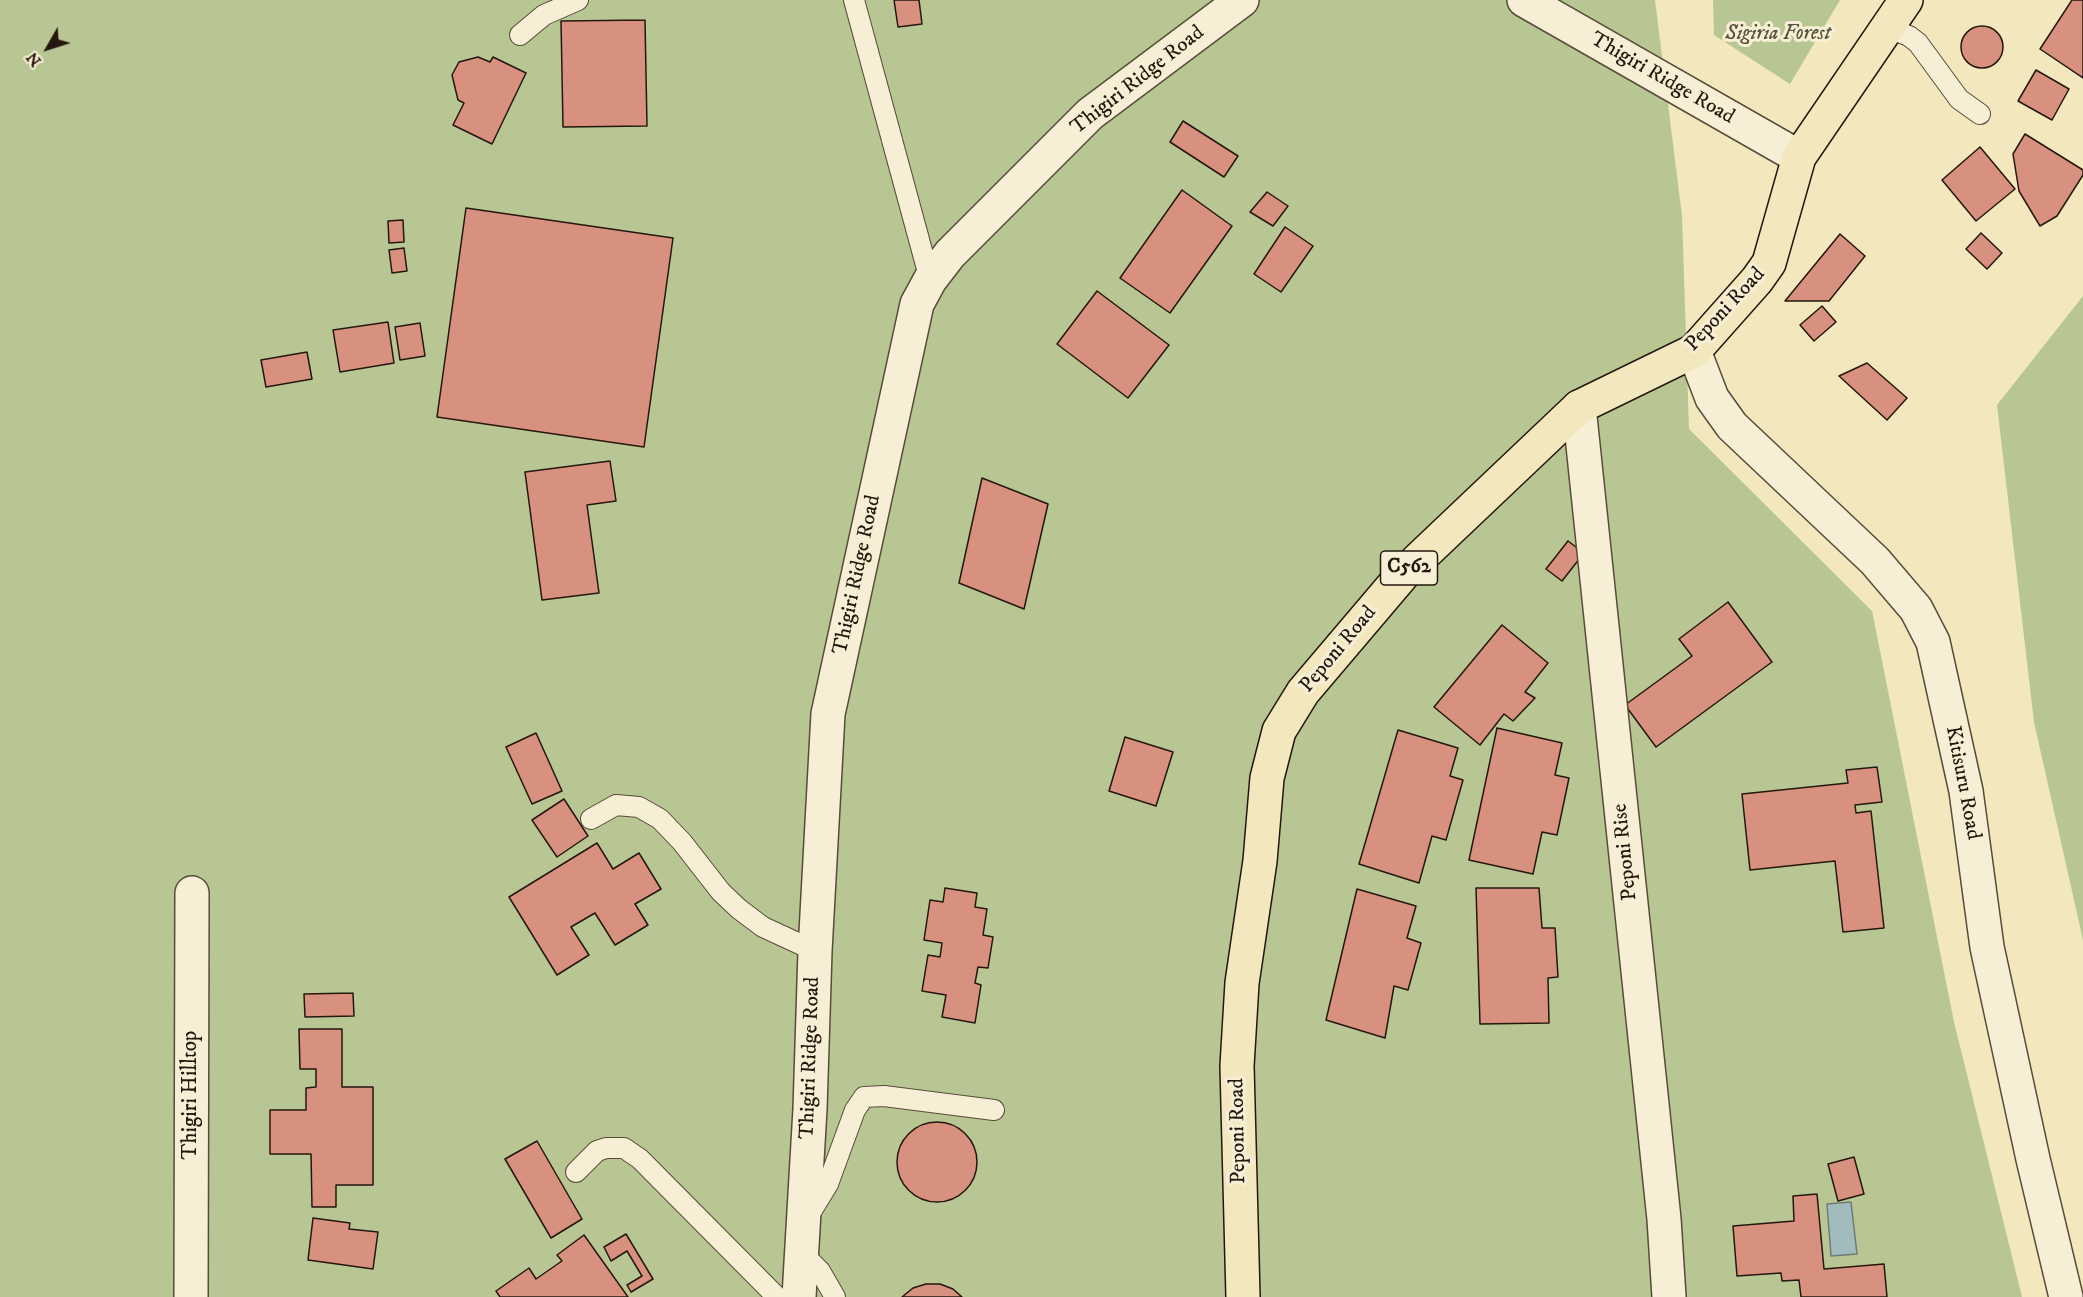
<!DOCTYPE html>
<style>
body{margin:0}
#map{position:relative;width:2083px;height:1297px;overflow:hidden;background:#f3e7be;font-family:"IM FELL DW Pica",serif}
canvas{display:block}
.north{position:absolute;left:18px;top:18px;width:60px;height:60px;-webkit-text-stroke:4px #f7efd5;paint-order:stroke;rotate:231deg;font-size:16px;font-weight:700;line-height:24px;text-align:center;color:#25170d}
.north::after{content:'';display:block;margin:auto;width:21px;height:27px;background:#25170d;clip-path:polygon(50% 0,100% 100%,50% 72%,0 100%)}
</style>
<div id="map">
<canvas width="2083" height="1297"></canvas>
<div class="north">N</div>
</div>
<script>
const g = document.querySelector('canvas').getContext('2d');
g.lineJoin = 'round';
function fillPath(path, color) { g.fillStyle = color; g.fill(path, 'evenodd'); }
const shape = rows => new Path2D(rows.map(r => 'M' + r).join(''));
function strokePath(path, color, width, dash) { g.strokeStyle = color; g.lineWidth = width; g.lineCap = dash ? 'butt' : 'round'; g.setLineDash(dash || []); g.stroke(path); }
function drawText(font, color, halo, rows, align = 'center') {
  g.font = font + ' "IM FELL DW Pica",serif'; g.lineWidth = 6; g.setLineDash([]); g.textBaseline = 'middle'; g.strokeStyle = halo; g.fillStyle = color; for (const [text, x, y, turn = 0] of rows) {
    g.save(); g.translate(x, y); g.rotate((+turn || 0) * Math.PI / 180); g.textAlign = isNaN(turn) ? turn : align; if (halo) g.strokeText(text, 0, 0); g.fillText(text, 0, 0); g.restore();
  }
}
fillPath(shape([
 [0,0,1655,0,1682,216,1689,429,1872,611,1954,1022,2022,1297,0,1297],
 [1713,0,1840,0,1790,84,1714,35],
 [2083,296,2083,940,2034,722,1997,405]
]), '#b8c693');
const water = shape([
 [1851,1202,1857,1254,1831,1256,1827,1204,1851,1202]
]);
fillPath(water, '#a2bcbd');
strokePath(water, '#707a77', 1.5);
const building = shape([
 [894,0,919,0,922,24,898,27,894,0],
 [2072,0,2083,0,2083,78,2040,49,2072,0],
 [645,20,647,126,563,127,561,21,645,20],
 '1961 47a21 21 0 1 1 42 0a21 21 0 1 1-42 0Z',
 [478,57,490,62,493,57,526,73,492,144,453,125,464,103,458,100,452,75,459,62,478,57],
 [2036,70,2069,89,2052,120,2018,101,2036,70],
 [1183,121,1238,156,1224,177,1170,142,1183,121],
 [2025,134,2083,170,2083,175,2057,216,2040,226,2019,191,2013,154,2025,134],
 [1980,147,2015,189,1976,221,1942,180,1980,147],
 [1182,190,1232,226,1170,313,1120,278,1182,190],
 [1267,192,1288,206,1273,226,1250,212,1267,192],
 [466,208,673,238,644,447,437,417,466,208],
 [403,220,404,242,389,243,388,221,403,220],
 [1285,227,1313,246,1281,292,1254,274,1285,227],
 [1981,233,2002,253,1987,269,1966,249,1981,233],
 [1840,234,1865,256,1829,301,1785,301,1840,234],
 [404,248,407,271,392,273,389,250,404,248],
 [1097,291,1169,345,1128,398,1057,344,1097,291],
 [1822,306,1836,322,1814,341,1800,325,1822,306],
 [388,322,394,363,340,372,333,330,388,322],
 [420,323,425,356,400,360,395,327,420,323],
 [307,352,312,379,266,387,261,360,307,352],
 [1867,363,1907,398,1887,420,1839,376,1867,363],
 [610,461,616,501,587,505,599,593,542,600,525,472,610,461],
 [982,478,1048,504,1024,609,959,583,982,478],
 [1568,541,1584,553,1562,581,1546,569,1568,541],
 [1728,602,1772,662,1656,747,1625,705,1692,656,1679,639,1728,602],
 [1502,625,1548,663,1525,692,1535,698,1513,721,1504,714,1480,745,1434,707,1502,625],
 [1497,728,1562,743,1555,775,1569,778,1557,835,1542,832,1533,874,1469,860,1497,728],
 [1398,730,1458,748,1450,776,1463,780,1446,840,1432,836,1419,883,1359,864,1398,730],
 [536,733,562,791,532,804,506,747,536,733],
 [1125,737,1173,752,1156,806,1109,791,1125,737],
 [1877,767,1882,802,1855,805,1856,813,1871,811,1884,928,1843,932,1835,861,1750,870,1742,794,1848,783,1846,770,1877,767],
 [564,799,588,836,557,857,532,820,564,799],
 [597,843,613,869,639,853,661,889,635,904,648,925,615,945,595,913,571,927,589,955,557,975,509,897,597,843],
 [945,888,977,893,975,907,987,909,983,935,993,937,988,968,978,967,975,983,981,985,975,1023,942,1017,946,995,922,991,928,955,940,957,942,943,924,940,930,900,943,902,945,888],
 [1476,888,1539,888,1542,928,1555,928,1558,977,1548,978,1549,1023,1480,1024,1476,888],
 [1357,889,1416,906,1407,938,1421,943,1408,990,1394,986,1385,1038,1326,1020,1357,889],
 [353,993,354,1016,305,1017,304,994,353,993],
 [299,1029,342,1029,342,1087,373,1087,373,1185,336,1185,336,1207,312,1207,311,1154,270,1154,270,1110,306,1110,306,1088,316,1087,316,1069,300,1069,299,1029],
 '897 1162a40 40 0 1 1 80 0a40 40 0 1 1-80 0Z',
 [537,1141,582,1219,551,1238,505,1159,537,1141],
 [1854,1157,1864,1194,1838,1201,1828,1164,1854,1157],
 [1817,1194,1824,1269,1884,1264,1887,1297,1801,1297,1799,1280,1782,1281,1781,1273,1737,1276,1733,1226,1794,1221,1793,1196,1817,1194],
 [313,1218,350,1223,349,1229,378,1232,373,1269,308,1260,313,1218],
 [626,1234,653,1279,631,1292,627,1285,642,1276,627,1251,611,1261,604,1247,626,1234],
 [584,1235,628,1297,500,1297,496,1291,529,1268,536,1279,562,1261,557,1255,584,1235],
 [926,1284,940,1284,953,1289,962,1297,902,1297,913,1288,926,1284]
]);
fillPath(building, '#d8917f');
strokePath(building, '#25170d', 1.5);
const service = shape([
 [854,0,930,280],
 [1888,28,1909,36,1918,43,1959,99,1980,114],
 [520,35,544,15,578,0],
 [591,819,616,805,639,807,660,819,682,842,721,892,739,909,763,927,815,951],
 [576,1172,597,1151,606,1148,624,1148,640,1159,777,1297],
 [809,1215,828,1184,855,1110,864,1097,884,1096,994,1110],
 [801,1252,820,1271,835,1297]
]);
const minor = shape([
 [1579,407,1664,1219,1669,1297],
 [191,1297,192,893]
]);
const tertiary = shape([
 [1524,0,1799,157],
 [1694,351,1712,398,1732,426,1875,561,1916,609,1933,642,1966,791,1987,947,2033,1159,2066,1297],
 [799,1297,810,1109,815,951,828,714,917,304,930,280,950,254,1090,114,1242,0]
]);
const primary = shape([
 [1243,1297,1237,1066,1242,983,1260,861,1267,778,1279,731,1303,692,1404,573,1579,407,1694,351,1757,280,1769,263,1799,157,1906,0]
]);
strokePath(service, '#584b39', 22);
strokePath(minor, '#584b39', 36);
strokePath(tertiary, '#584b39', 36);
strokePath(primary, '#25170d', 36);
strokePath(service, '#f7efd5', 20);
strokePath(minor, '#f7efd5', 33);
strokePath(tertiary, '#f7efd5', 33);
strokePath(primary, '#f3e7be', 33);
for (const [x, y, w] of [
 [1409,568,57]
]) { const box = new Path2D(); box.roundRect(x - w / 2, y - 17, w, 34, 4.5); g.fillStyle = '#f7efd5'; g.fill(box); strokePath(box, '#25170d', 1.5); }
drawText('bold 20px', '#25170d', null, [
 ["C562",1409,568]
]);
drawText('italic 21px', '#58543c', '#f7efd5', [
 ["Sigiria Forest",1778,35]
]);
drawText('21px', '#25170d', '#f7efd5', [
 ["Thigiri Ridge Road",1662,79,30],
 ["Thigiri Ridge Road",1138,81,-38],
 ["Peponi Road",1726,310,-47],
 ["Thigiri Ridge Road",858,575,-78],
 ["Peponi Road",1339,650,-50],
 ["Kitisuru Road",1962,783,79],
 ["Peponi Rise",1626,852,-96],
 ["Thigiri Ridge Road",811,1058,-88],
 ["Thigiri Hilltop",192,1095,-90],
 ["Peponi Road",1239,1131,-91]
]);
</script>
